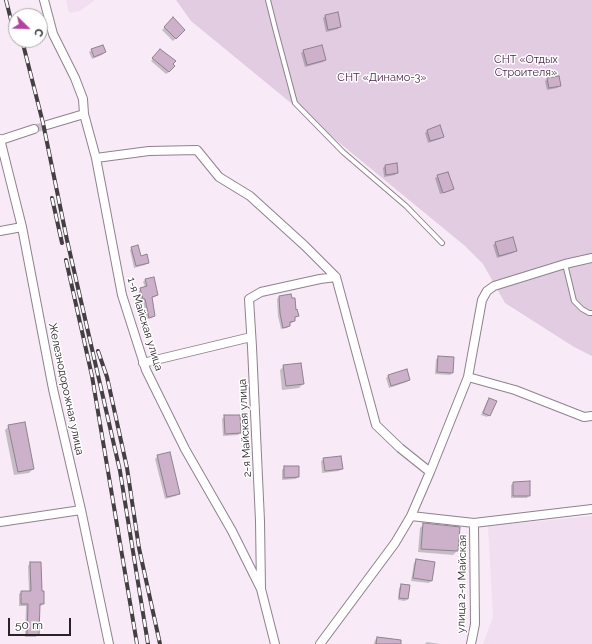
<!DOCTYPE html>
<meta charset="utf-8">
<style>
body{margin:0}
#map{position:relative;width:592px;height:644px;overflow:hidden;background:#f8ebf7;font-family:Raleway,sans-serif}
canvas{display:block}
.north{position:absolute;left:8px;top:8px;width:40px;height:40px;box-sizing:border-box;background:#fff;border:1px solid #a9a7a9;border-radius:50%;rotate:113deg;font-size:11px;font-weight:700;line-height:16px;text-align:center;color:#282327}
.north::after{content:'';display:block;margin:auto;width:14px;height:18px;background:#b143a1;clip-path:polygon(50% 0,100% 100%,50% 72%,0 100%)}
.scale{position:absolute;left:8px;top:618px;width:63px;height:18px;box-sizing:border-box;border:2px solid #282327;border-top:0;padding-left:5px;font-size:12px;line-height:14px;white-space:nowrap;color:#282327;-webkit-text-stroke:3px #fff;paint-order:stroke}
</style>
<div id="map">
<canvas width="592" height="644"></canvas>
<div class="north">С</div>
<div class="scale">50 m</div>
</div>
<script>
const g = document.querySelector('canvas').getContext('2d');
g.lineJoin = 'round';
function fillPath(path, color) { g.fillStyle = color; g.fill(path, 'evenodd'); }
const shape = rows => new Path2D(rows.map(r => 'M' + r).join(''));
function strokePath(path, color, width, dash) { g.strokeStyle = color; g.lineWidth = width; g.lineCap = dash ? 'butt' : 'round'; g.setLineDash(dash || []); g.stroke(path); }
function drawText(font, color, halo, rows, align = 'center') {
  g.font = font + ' Raleway,sans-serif'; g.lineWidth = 3; g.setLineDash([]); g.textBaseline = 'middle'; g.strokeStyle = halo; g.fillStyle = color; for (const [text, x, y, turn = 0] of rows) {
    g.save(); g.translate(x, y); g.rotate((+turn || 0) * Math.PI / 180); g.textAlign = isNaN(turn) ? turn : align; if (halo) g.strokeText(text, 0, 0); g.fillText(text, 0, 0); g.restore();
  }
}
fillPath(shape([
 [66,0,95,0,80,11,69,13],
 [592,516,592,644,483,644,493,617,488,526]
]), '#f1def0');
fillPath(shape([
 [176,0,592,0,592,356,574,347,505,303,483,264,465,246,191,21]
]), '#e2cce1');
fillPath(shape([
 [325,16,340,26,338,29,326,32,323,18],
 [173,19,184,30,173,41,162,30],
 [92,50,105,52,102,55,92,59,89,52],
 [304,51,325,60,323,62,305,67,301,53],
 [158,52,171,65,169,72,166,74,151,61],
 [548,79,560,86,557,88,547,90,545,81],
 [427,131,443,136,440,139,428,143,425,133],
 [385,166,397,173,395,175,384,177,383,168],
 [438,176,453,189,450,191,440,194,435,178],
 [496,243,516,251,513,253,497,258,493,245],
 [132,248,140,257,148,263,145,265,134,268,130,250],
 [153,278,157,295,155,297,151,298,154,316,152,318,147,319,143,301,141,301,139,291,141,288,145,287,143,282,145,280],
 [279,297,295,311,297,316,294,319,294,321,292,323,289,324,289,326,287,328,281,329,278,316,277,299],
 [439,357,452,373,450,375,435,374,436,359],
 [284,366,303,384,299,388,282,390,280,370],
 [406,370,409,380,407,382,389,388,386,378,388,376],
 [489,399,489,415,487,417,481,415,487,401],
 [225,416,240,433,238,435,223,436,222,419],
 [9,426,33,469,29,473,14,475,5,430],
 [158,456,179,493,176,496,165,499,155,459],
 [324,459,342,469,339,471,322,473,321,461],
 [284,467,298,477,296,479,282,480,282,470],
 [514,483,529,495,527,498,511,498,511,485],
 [424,524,457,551,453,555,418,552,420,528],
 [416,561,431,581,429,583,411,581,414,563],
 [30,563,41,592,43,604,41,606,39,606,38,635,36,637,25,637,26,606,19,606,19,594,21,592,29,592,28,566],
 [402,585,408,598,405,601,398,600,399,588],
 [377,638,388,644,374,644,375,640],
 [427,642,440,644,425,644]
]), '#0003');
const building = shape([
 [338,12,341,27,328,30,325,15,338,12],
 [173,17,185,30,176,39,164,27,173,17],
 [103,45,106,52,94,57,91,49,103,45],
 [322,45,326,60,307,65,303,50,322,45],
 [160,49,176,61,173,64,175,66,169,72,152,58,160,49],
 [559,76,561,86,549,88,547,78,559,76],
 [440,125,444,137,430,141,427,130,440,125],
 [397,163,398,173,386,175,385,165,397,163],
 [448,172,454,189,443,193,437,175,448,172],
 [513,237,517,251,499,256,495,242,513,237],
 [138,245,141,256,147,254,149,263,136,266,131,247,138,245],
 [154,277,158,295,152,297,155,316,149,318,145,299,143,299,140,288,147,286,145,279,154,277],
 [291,294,292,298,295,298,296,310,297,309,299,316,295,317,295,321,290,322,290,326,283,328,280,313,279,296,291,294],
 [438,356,454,357,453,373,437,372,438,356],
 [301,363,304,384,286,386,283,365,301,363],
 [407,369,410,380,391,386,388,375,407,369],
 [489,398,497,401,490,416,483,413,489,398],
 [224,415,240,415,241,433,225,434,224,415],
 [25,422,34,469,18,472,8,425,25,422],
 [170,452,180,494,167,497,157,455,170,452],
 [341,456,343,469,325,471,323,458,341,456],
 [284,466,299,466,299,477,284,478,284,466],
 [530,481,530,496,513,496,513,482,530,481],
 [423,523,460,527,458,551,421,549,423,523],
 [416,559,435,562,432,581,413,578,416,559],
 [30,562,41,562,42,591,44,591,44,604,40,604,39,635,27,635,28,604,21,604,21,591,31,591,30,562],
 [401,584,410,585,408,599,399,598,401,584],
 [377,637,401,640,401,644,376,644,377,637]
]);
fillPath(building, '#cdb1cb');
strokePath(building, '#8e828d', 1);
strokePath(shape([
 [34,129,47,125]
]), '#cec3cd', 8, [8, 4]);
const service = shape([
 [268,0,275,28,295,103,343,152,406,206,442,243],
 [565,264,574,301,582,309,589,313,592,313]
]);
const minor = shape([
 [44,0,53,34,75,78,83,99,84,114,96,158,122,295,146,370,185,449,232,531,261,589],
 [47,125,84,114],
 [0,139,22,227,53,389,81,510,109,644],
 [1,140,34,129],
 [96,158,149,151,197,150,219,177,250,196,305,246,336,277,376,425,400,448,430,472],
 [0,231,22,227],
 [143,363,251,337],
 [468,377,515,390,584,417,592,416],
 [411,516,474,523,592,509],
 [0,522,81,510],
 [275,644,261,589,260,521,252,347,249,299,261,292,320,279,336,277],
 [320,644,395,543,411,516,430,472,468,377,482,300,487,291,494,286,565,264,592,258],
 [471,644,475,624,474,523]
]);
strokePath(service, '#8e828d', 6);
strokePath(minor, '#8e828d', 10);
strokePath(service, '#fff', 4);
strokePath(minor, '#fff', 8);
const rail = shape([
 [6,0,16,40],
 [22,40,43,123,67,240,120,471,148,644],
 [52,198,62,243],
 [66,260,92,376,137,644],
 [98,351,107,377,127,468,139,548,160,644]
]);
strokePath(rail, '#453f44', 4);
strokePath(rail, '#fff', 2.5, [8]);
drawText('11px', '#4b254a', '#fff', [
 ["СНТ «Отдых",526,60],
 ["Строителя»",526,73],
 ["СНТ «Динамо-3»",382,78]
]);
drawText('11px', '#282327', '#fff', [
 ["1-я Майская улица",145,324,73],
 ["Железнодорожная улица",66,389,78],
 ["2-я Майская улица",245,428,-93],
 ["улица 2-я Майская",462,584,-89]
]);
</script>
